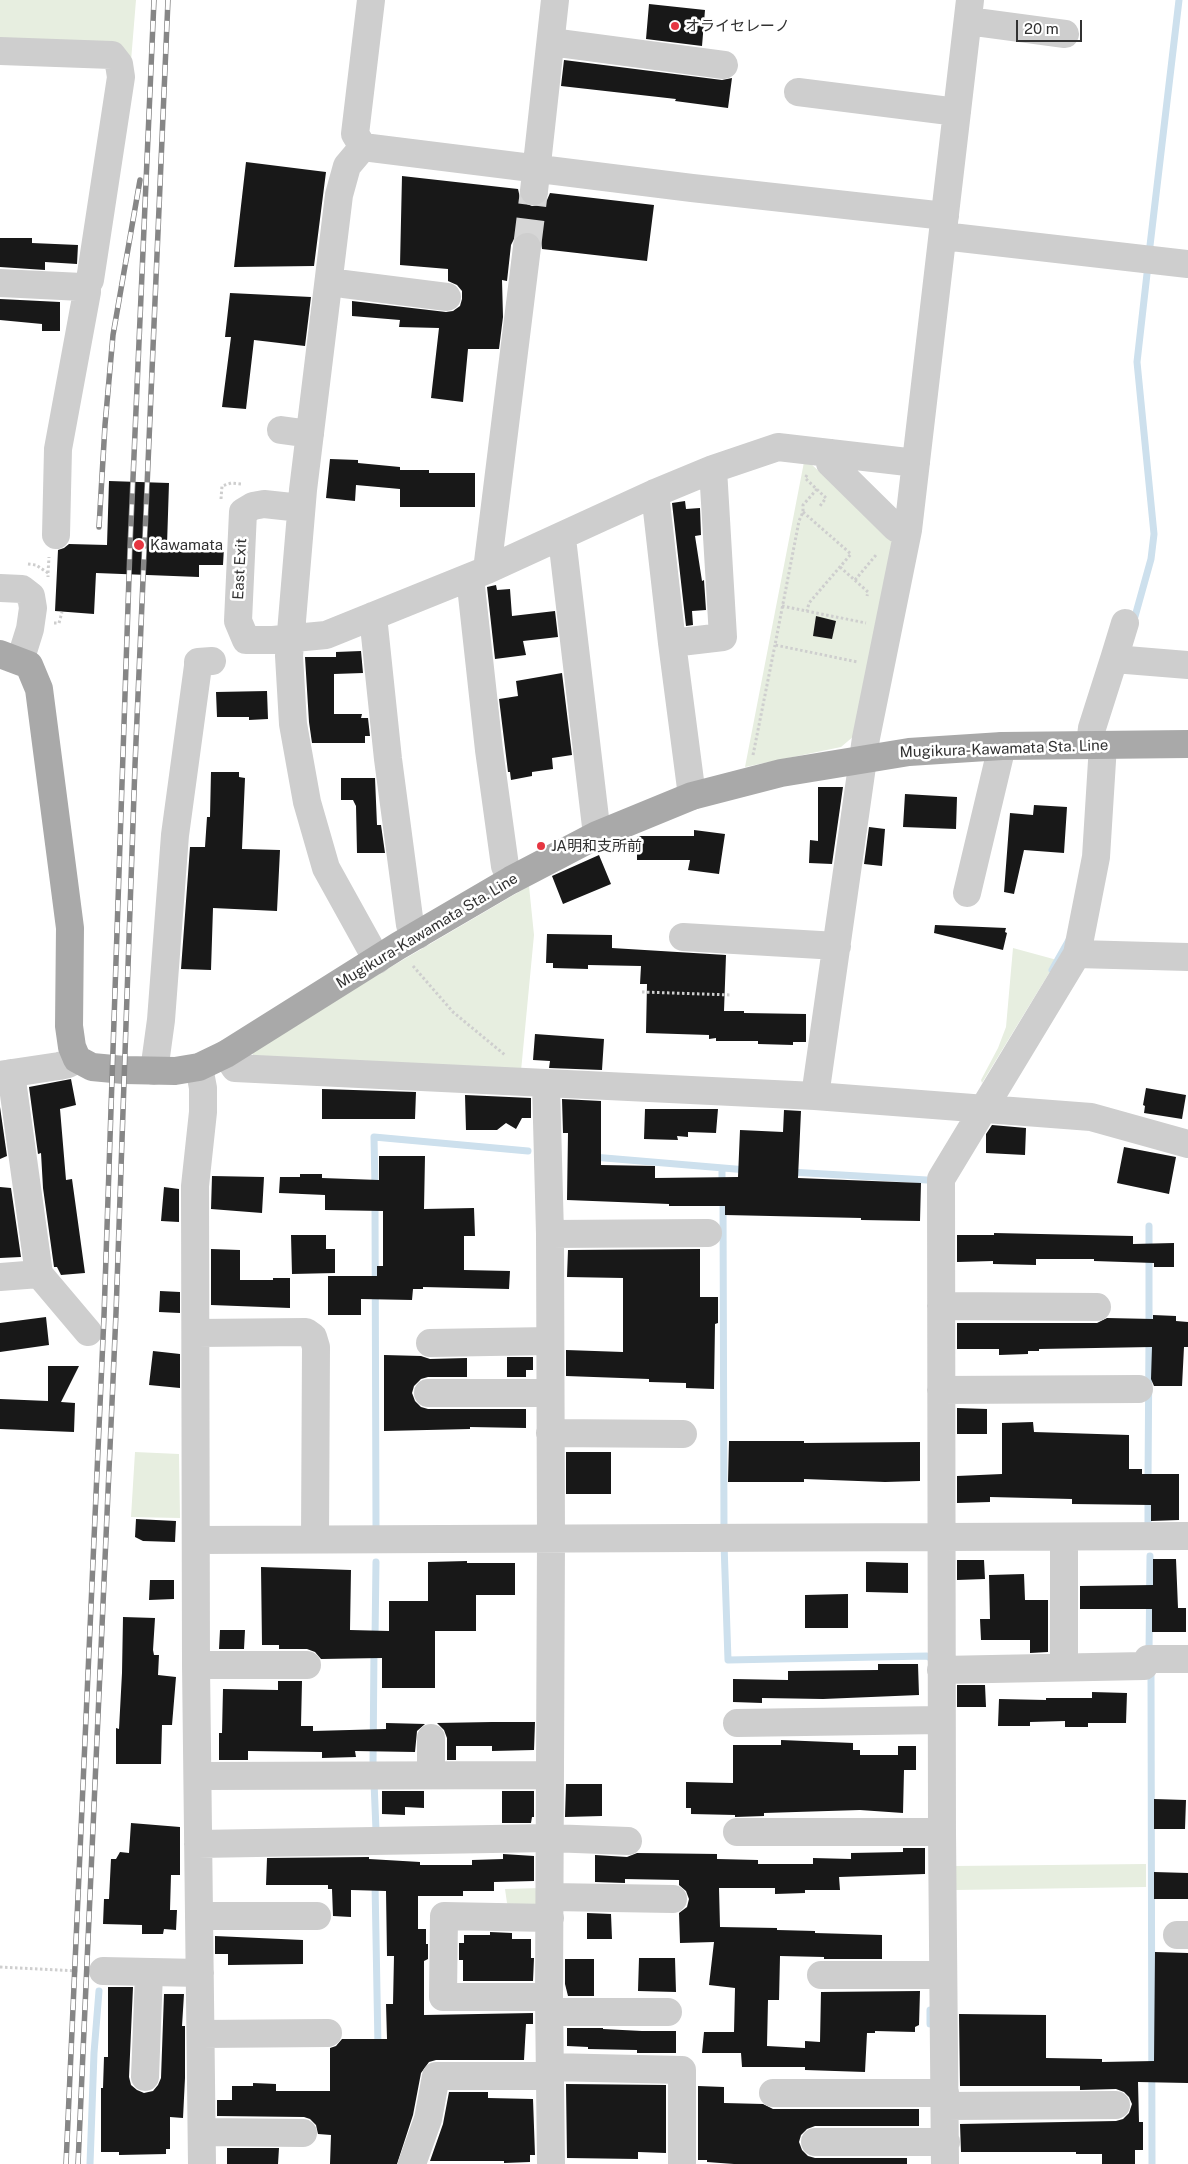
<!DOCTYPE html>
<meta charset="utf-8">
<style>
body{margin:0}
#map{position:relative;width:1188px;height:2164px;overflow:hidden;background:#fff;font-family:"Public Sans",sans-serif}
canvas{display:block}
.scale{position:absolute;left:1016px;top:20px;width:66px;height:22px;box-sizing:border-box;border:2px solid #313131;border-top:0;padding-left:6px;font-size:15px;line-height:18px;white-space:nowrap;color:#313131;-webkit-text-stroke:4px #fff;paint-order:stroke}
</style>
<div id="map">
<canvas width="1188" height="2164"></canvas>
<div class="scale">20 m</div>
</div>
<script>
const g = document.querySelector('canvas').getContext('2d');
g.lineJoin = 'round';
function fillPath(path, color) { g.fillStyle = color; g.fill(path, 'evenodd'); }
const shape = rows => new Path2D(rows.map(r => 'M' + r).join(''));
function strokePath(path, color, width, dash) { g.strokeStyle = color; g.lineWidth = width; g.lineCap = dash ? 'butt' : 'round'; g.setLineDash(dash || []); g.stroke(path); }
function drawText(font, color, halo, rows, align = 'center') {
  g.font = font + ' "Public Sans","Noto Sans JP",sans-serif'; g.lineWidth = 5; g.setLineDash([]); g.textBaseline = 'middle'; g.strokeStyle = halo; g.fillStyle = color; for (const [text, x, y, turn = 0] of rows) {
    g.save(); g.translate(x, y); g.rotate((+turn || 0) * Math.PI / 180); g.textAlign = isNaN(turn) ? turn : align; if (halo) g.strokeText(text, 0, 0); g.fillText(text, 0, 0); g.restore();
  }
}
fillPath(shape([
 [0,0,136,0,131,61,0,42],
 [804,462,811,464,894,538,854,736,841,747,745,767],
 [529,886,534,935,521,1071,254,1058,251,1049],
 [1013,948,1057,960,982,1083,981,1080,998,1048,1006,1027],
 [135,1452,179,1454,180,1518,131,1517],
 [1146,1864,1146,1887,955,1890,954,1866],
 [540,1888,539,1904,512,1908,507,1903,505,1889]
]), '#e7eee0');
strokePath(shape([
 [1149,254,1179,0],
 [1134,620,1151,559,1154,534,1137,362,1148,265],
 [1052,970,1069,940],
 [593,1157,747,1170],
 [722,1168,722,1185],
 [790,1172,927,1180],
 [375,1188,374,1137,528,1151],
 [723,1199,724,1533],
 [375,1204,376,1527],
 [1149,1328,1149,1226],
 [1148,1483,1149,1339],
 [1148,1524,1148,1496],
 [724,1544,728,1660,927,1656,932,1659],
 [375,1639,376,1562],
 [1149,1653,1150,1556],
 [1151,1670,1152,2164],
 [373,1766,374,1650],
 [374,1782,376,1830],
 [375,1883,378,2047],
 [930,2024,930,2010],
 [90,2164,94,2053,99,1991]
]), '#cde0ed', 7);
fillPath(shape([
 [649,4,705,10,702,46,646,39],
 [564,60,722,80,732,78,728,108,675,101,676,99,561,86],
 [246,162,326,172,314,266,234,267],
 [402,176,518,189,520,198,524,203,532,206,541,205,547,200,550,193,654,205,647,261,542,249,541,240,536,234,528,232,520,233,515,237,511,245,507,281,502,280,503,317,499,349,468,349,463,402,431,398,439,328,399,327,400,320,352,316,352,301,446,312,453,311,460,306,462,299,462,291,457,285,448,281,448,269,400,265],
 [0,238,32,238,32,243,78,245,77,264,45,262,45,270,0,267],
 [230,293,311,297,305,346,254,340,246,409,222,407,231,337,225,337],
 [0,299,60,302,60,331,42,331,42,324,0,320],
 [330,459,358,460,358,463,400,467,400,470,429,470,429,473,475,473,475,507,400,507,400,489,356,485,355,501,326,498],
 [109,481,169,483,167,545,224,547,223,565,199,565,199,577,96,573,94,614,55,611,58,550,64,548,69,544,107,545],
 [685,501,686,509,700,508,701,535,695,536,702,581,704,580,706,610,692,611,693,625,686,626,672,503],
 [496,585,497,590,510,589,512,616,555,611,558,637,523,641,526,655,495,659,487,587],
 [816,616,836,621,832,639,813,636],
 [361,651,363,673,334,674,334,714,362,714,361,718,368,718,370,736,365,736,365,743,312,743,309,722,305,657,336,657,336,652],
 [562,673,572,755,552,758,553,769,532,772,532,776,511,780,510,772,508,772,499,699,518,696,516,681],
 [267,691,268,719,249,720,249,717,217,717,216,692],
 [211,772,239,772,239,777,245,778,242,849,280,850,277,911,213,908,211,970,181,969,190,847,205,847,207,817,210,817],
 [341,778,375,778,377,825,381,825,385,853,357,853,356,806,353,800,341,800],
 [818,787,843,787,832,864,809,863,810,840,818,841],
 [905,794,957,797,956,829,903,827],
 [1034,805,1067,807,1064,853,1024,850,1014,894,1004,892,1010,813,1033,815],
 [869,827,885,829,882,866,864,864],
 [694,830,725,834,719,874,688,870,690,860,637,860,637,836,694,836],
 [599,855,611,884,563,904,552,876],
 [935,925,1006,928,1005,932,1007,933,1003,950,934,933],
 [547,934,612,935,612,948,726,955,724,1011,744,1011,744,1013,806,1014,806,1042,793,1042,793,1045,758,1044,758,1041,716,1041,716,1038,709,1039,709,1035,646,1033,647,984,640,984,641,966,588,965,588,969,553,968,553,963,546,963],
 [535,1034,604,1039,602,1070,549,1068,550,1061,533,1060],
 [71,1079,76,1105,60,1109,66,1180,72,1179,85,1273,61,1275,57,1267,54,1267,43,1188,41,1153,38,1154,29,1087],
 [1146,1088,1186,1095,1182,1119,1144,1113,1145,1106,1143,1105],
 [322,1089,416,1092,415,1119,322,1119],
 [465,1095,531,1098,531,1118,522,1118,516,1129,506,1123,497,1130,466,1130],
 [562,1099,601,1101,601,1165,655,1166,655,1178,738,1177,740,1130,783,1132,784,1110,801,1111,798,1178,921,1183,920,1221,861,1220,861,1218,725,1215,725,1206,669,1206,669,1204,567,1200,568,1133,563,1133],
 [0,1107,7,1156,0,1159],
 [645,1109,718,1109,716,1133,688,1132,688,1137,677,1136,678,1140,644,1139],
 [992,1125,1026,1128,1025,1155,986,1153,986,1134],
 [1124,1147,1176,1157,1169,1194,1117,1183],
 [379,1156,425,1156,424,1209,474,1208,475,1236,464,1236,464,1270,510,1271,509,1289,423,1287,423,1289,413,1289,412,1300,361,1299,361,1315,328,1315,328,1276,377,1276,377,1266,383,1266,383,1211,325,1210,325,1195,279,1193,280,1177,300,1177,300,1174,322,1174,322,1178,379,1180],
 [212,1176,264,1177,262,1213,211,1209],
 [0,1187,11,1188,21,1257,0,1258],
 [164,1187,179,1189,179,1222,161,1221],
 [994,1233,1133,1236,1133,1244,1174,1243,1174,1267,1154,1267,1154,1263,1094,1261,1094,1259,1036,1259,1036,1265,993,1264,993,1261,957,1262,957,1235,994,1235],
 [291,1235,326,1235,326,1249,335,1249,335,1273,292,1274],
 [211,1249,240,1250,240,1280,273,1280,273,1278,290,1278,290,1308,211,1305],
 [700,1249,700,1297,718,1297,718,1323,715,1324,714,1389,686,1388,686,1383,649,1382,649,1379,566,1376,566,1350,623,1352,623,1278,567,1277,568,1250],
 [160,1291,180,1292,180,1313,159,1312],
 [1153,1315,1176,1316,1176,1321,1188,1322,1188,1347,1184,1347,1182,1386,1154,1386,1151,1379,1152,1347,1039,1349,1039,1351,1028,1351,1028,1354,999,1355,999,1349,957,1349,957,1323,1097,1323,1107,1318,1153,1319],
 [46,1317,49,1345,0,1352,0,1323],
 [153,1351,180,1354,180,1388,149,1385],
 [384,1355,421,1356,430,1359,467,1358,467,1377,428,1377,421,1379,414,1386,412,1393,415,1401,421,1407,428,1409,526,1409,526,1428,470,1427,470,1429,384,1431],
 [507,1357,533,1357,533,1370,526,1370,526,1377,507,1377],
 [48,1366,79,1366,61,1402,75,1403,74,1432,0,1429,0,1399,48,1401],
 [957,1408,987,1409,987,1434,957,1434],
 [1033,1422,1034,1432,1129,1435,1129,1469,1142,1469,1142,1474,1179,1474,1179,1520,1151,1521,1151,1505,1072,1504,1072,1499,990,1497,990,1502,957,1503,957,1476,1002,1474,1002,1423],
 [729,1441,804,1441,804,1443,920,1442,920,1481,885,1482,804,1479,804,1482,728,1482],
 [566,1452,611,1452,611,1494,566,1494],
 [136,1519,176,1521,175,1542,143,1541,135,1537],
 [1153,1559,1176,1559,1178,1608,1186,1608,1186,1632,1152,1632,1152,1609,1080,1609,1080,1586,1153,1585],
 [957,1560,984,1560,985,1579,957,1580],
 [467,1561,467,1563,515,1563,515,1595,476,1595,476,1631,435,1631,435,1688,382,1688,382,1658,321,1659,315,1652,307,1649,279,1649,279,1645,262,1645,261,1567,351,1570,350,1630,389,1631,389,1601,428,1601,428,1562],
 [866,1562,908,1563,908,1593,866,1592],
 [1024,1574,1025,1600,1048,1600,1048,1652,1030,1653,1030,1640,981,1640,980,1619,990,1619,989,1575],
 [150,1580,174,1580,174,1599,149,1600],
 [848,1594,848,1628,805,1628,805,1595],
 [123,1617,155,1618,153,1650,154,1655,159,1655,158,1675,176,1677,172,1725,162,1725,161,1764,116,1764,116,1728,119,1729,122,1673],
 [220,1630,245,1630,244,1649,219,1649],
 [878,1664,918,1664,919,1695,823,1699,762,1698,762,1703,733,1702,733,1679,788,1680,788,1671,878,1670],
 [278,1681,302,1681,301,1726,313,1726,313,1731,386,1729,386,1723,425,1724,417,1731,415,1752,355,1751,356,1757,322,1758,322,1752,248,1751,248,1760,219,1760,219,1733,222,1733,223,1689,278,1690],
 [957,1685,985,1685,986,1707,957,1707],
 [1092,1692,1127,1693,1126,1723,1088,1723,1088,1727,1065,1727,1065,1721,1030,1722,1030,1726,998,1726,999,1699,1046,1700,1046,1698,1092,1698],
 [492,1722,535,1722,534,1750,492,1751,492,1746,456,1746,456,1760,447,1760,447,1738,444,1730,437,1723],
 [781,1740,853,1743,853,1750,860,1750,860,1755,898,1755,898,1746,916,1746,916,1770,904,1770,903,1813,860,1810,764,1813,764,1816,735,1817,735,1815,691,1814,691,1808,686,1808,686,1782,733,1783,733,1745,781,1745],
 [566,1784,602,1784,602,1816,565,1817],
 [382,1791,424,1791,424,1808,405,1807,405,1815,382,1814],
 [502,1791,534,1791,534,1817,532,1817,531,1823,502,1823],
 [1154,1799,1186,1800,1185,1829,1154,1829],
 [131,1823,180,1827,180,1875,171,1875,170,1910,177,1910,176,1930,164,1929,163,1934,142,1934,142,1925,103,1924,104,1899,109,1899,111,1859,116,1859,120,1852,129,1853],
 [903,1848,925,1848,925,1874,839,1877,840,1890,805,1890,805,1893,775,1894,775,1888,719,1888,720,1927,777,1928,777,1930,815,1931,815,1933,882,1935,882,1959,824,1959,824,1957,780,1956,779,2000,768,2000,767,2046,805,2048,805,2041,820,2042,821,1992,920,1991,919,2025,915,2027,915,2032,875,2031,875,2033,867,2033,865,2072,805,2070,805,2067,742,2067,741,2053,702,2053,704,2032,734,2032,735,1988,709,1985,714,1942,680,1943,679,1913,687,1907,689,1899,686,1891,679,1885,679,1880,625,1879,625,1883,595,1882,595,1855,627,1857,637,1853,717,1854,717,1859,758,1860,758,1864,813,1864,813,1858,851,1859,851,1853,903,1852],
 [503,1854,534,1856,534,1881,494,1882,494,1891,463,1891,463,1896,418,1896,418,1929,426,1929,426,1944,428,1944,428,1959,424,1961,424,2015,533,2013,533,2024,526,2024,524,2060,436,2060,429,2062,421,2073,413,2115,397,2164,330,2164,331,2135,318,2134,316,2125,310,2119,304,2117,217,2116,217,2100,232,2100,232,2086,253,2086,253,2083,276,2084,276,2091,330,2091,330,2048,336,2046,342,2039,387,2039,386,2004,393,2004,394,1956,387,1956,386,1891,351,1890,351,1917,333,1916,332,1889,328,1889,328,1885,266,1885,267,1858,369,1857,369,1859,420,1862,420,1865,472,1865,472,1860,503,1859],
 [1154,1872,1188,1873,1188,1899,1154,1899],
 [587,1913,611,1914,612,1939,587,1939],
 [490,1932,512,1933,512,1939,531,1939,531,1958,534,1958,533,1981,463,1981,463,1960,459,1960,459,1943,464,1943,464,1935,490,1935],
 [215,1936,303,1940,303,1964,228,1965,228,1954,215,1954],
 [1155,1952,1188,1953,1188,2083,1138,2082,1139,2122,1143,2122,1143,2150,1135,2150,1135,2164,1102,2164,1102,2154,1076,2154,1076,2152,961,2152,960,2124,1116,2121,1123,2119,1129,2113,1132,2104,1129,2097,1124,2092,1116,2089,1080,2090,1080,2086,960,2086,959,2014,1046,2015,1046,2058,1102,2059,1102,2062,1154,2061],
 [639,1958,675,1958,676,1992,638,1991],
 [565,1959,594,1959,594,1996,568,1996,565,1984],
 [108,1987,133,1987,129,2077,131,2085,137,2090,144,2093,153,2091,158,2085,161,2078,164,1994,184,1994,182,2026,185,2026,185,2078,183,2118,170,2117,170,2149,166,2149,166,2154,119,2155,119,2152,101,2152,101,2088,103,2088,104,2057,108,2057],
 [567,2028,603,2028,603,2029,642,2031,676,2031,676,2053,637,2053,637,2050,588,2049,588,2047,567,2046],
 [566,2084,666,2085,666,2153,638,2152,638,2159,567,2158],
 [698,2086,724,2087,724,2103,763,2104,773,2109,919,2109,919,2126,815,2126,807,2129,801,2135,799,2142,802,2150,808,2156,815,2158,907,2158,907,2164,734,2164,707,2162,707,2160,698,2160],
 [449,2092,488,2092,488,2098,533,2099,535,2155,530,2155,530,2162,504,2163,504,2161,430,2161,443,2124],
 [227,2148,279,2148,278,2164,227,2164]
]), '#181818');
strokePath(shape([
 [527,247,534,191]
]), '#d6d6d6', 28, [28, 14]);
strokePath(shape([
 [807,475,805,478,826,498,820,506],
 [817,489,803,505,803,512,799,521,775,645,858,662],
 [221,499,222,486,231,483,242,484],
 [803,512,851,554,809,603,807,611],
 [28,564,36,565,48,573,48,577],
 [840,567,868,592,867,596],
 [48,573,49,557],
 [855,580,876,555],
 [782,606,866,623],
 [54,623,59,623,62,612],
 [753,755,775,645],
 [413,966,453,1012,505,1055],
 [642,992,731,995],
 [0,1967,79,1971]
]), '#cecece', 3, [2.5, 2.5]);
strokePath(shape([
 [371,0,355,134,363,147,692,188,945,216],
 [968,21,1065,34],
 [551,42,724,65],
 [0,51,112,55,119,64,121,77,90,280,87,285,87,292,58,449,56,535],
 [798,92,957,112],
 [363,147,347,166,339,195,303,490,289,656,293,724,307,802,326,868,377,960],
 [534,191,555,0],
 [943,236,1188,264],
 [0,283,82,287,87,285],
 [344,284,447,297],
 [281,430,310,434],
 [831,453,830,463,896,528,908,530],
 [655,493,672,643,692,796],
 [301,508,264,504,253,506,243,512,238,621,246,640,273,640,326,635,487,570,655,493,713,469,778,447,916,463],
 [560,538,563,547,597,835],
 [487,570,527,247],
 [470,577,489,750,505,866,511,880],
 [0,588,22,589,31,596,33,608,30,629,20,661],
 [373,616,388,759,410,925,418,935],
 [672,643,723,637,713,469],
 [1114,659,1125,623],
 [1090,745,1092,728,1114,659,1188,665],
 [967,893,1002,746],
 [683,937,837,946],
 [1077,954,1188,957],
 [226,1054,235,1068,815,1096,1091,1117,1188,1144],
 [199,1067,203,1088,203,1112,195,1186,196,1665,202,2164],
 [154,1071,161,1020,175,835,198,666,198,662,212,661],
 [11,1073,39,1274,88,1332],
 [0,1075,59,1066,68,1064,77,1059],
 [546,1084,550,1234,551,1539,549,1997,551,2164],
 [815,1096,866,738,908,530,970,0],
 [550,1234,708,1233],
 [0,1277,39,1274],
 [941,1306,1097,1307],
 [197,1333,306,1332,313,1337,316,1347,315,1539],
 [430,1343,550,1341],
 [941,1390,1139,1389],
 [428,1393,550,1393],
 [550,1433,683,1434],
 [197,1540,1188,1536],
 [1064,1548,1064,1667],
 [1148,1659,1188,1659],
 [196,1665,307,1665],
 [941,1670,1144,1666],
 [737,1723,941,1720],
 [431,1738,431,1774],
 [198,1776,550,1775],
 [737,1832,942,1832],
 [198,1844,550,1838,628,1841],
 [551,1897,673,1899],
 [199,1916,317,1916],
 [1177,1935,1188,1935],
 [103,1971,200,1973],
 [821,1975,943,1975],
 [549,1997,443,1997,444,1916,550,1918],
 [550,2012,668,2012],
 [201,2034,328,2033],
 [550,2067,682,2070,682,2164],
 [145,2077,149,1973],
 [773,2093,945,2093],
 [945,2106,1116,2105],
 [203,2132,303,2133],
 [815,2142,946,2142],
 [412,2164,428,2119,436,2076,550,2076],
 [945,2164,942,1832,941,1179,1077,954,1096,857,1103,745]
]), '#cecece', 28);
strokePath(shape([
 [0,654,29,665,39,689,70,928,69,1026,72,1047,77,1059,92,1067,124,1070,175,1071,199,1067,226,1054,398,946,511,880,597,835,692,796,781,773,909,752,1002,746,1188,744]
]), '#a9a9a9', 28);
const rail = shape([
 [99,527,105,425,113,335,140,180],
 [66,2164,104,1316,130,547,154,0],
 [78,2164,116,1313,135,765,168,0]
]);
strokePath(rail, '#868686', 5.5);
strokePath(rail, '#fff', 4, [11]);
for (const [x, y, r, color] of [
 [675,26,5,"#e63641"],
 [139,545,6,"#e63641"],
 [541,846,5,"#e63641"]
]) { const dot = new Path2D(); dot.arc(x, y, r, 0, 2 * Math.PI); g.fillStyle = color; g.fill(dot); strokePath(dot, '#fff', 2); }
drawText('15px', '#313131', '#fff', [
 ["オライセレーノ",685,26],
 ["Kawamata",150,545],
 ["JA明和支所前",551,846]
], 'left');
drawText('15px', '#313131', '#fff', [
 ["East Exit",240,569,-87],
 ["Mugikura-Kawamata Sta. Line",1004,749,-2],
 ["Mugikura-Kawamata Sta. Line",427,931,-31]
]);
</script>
